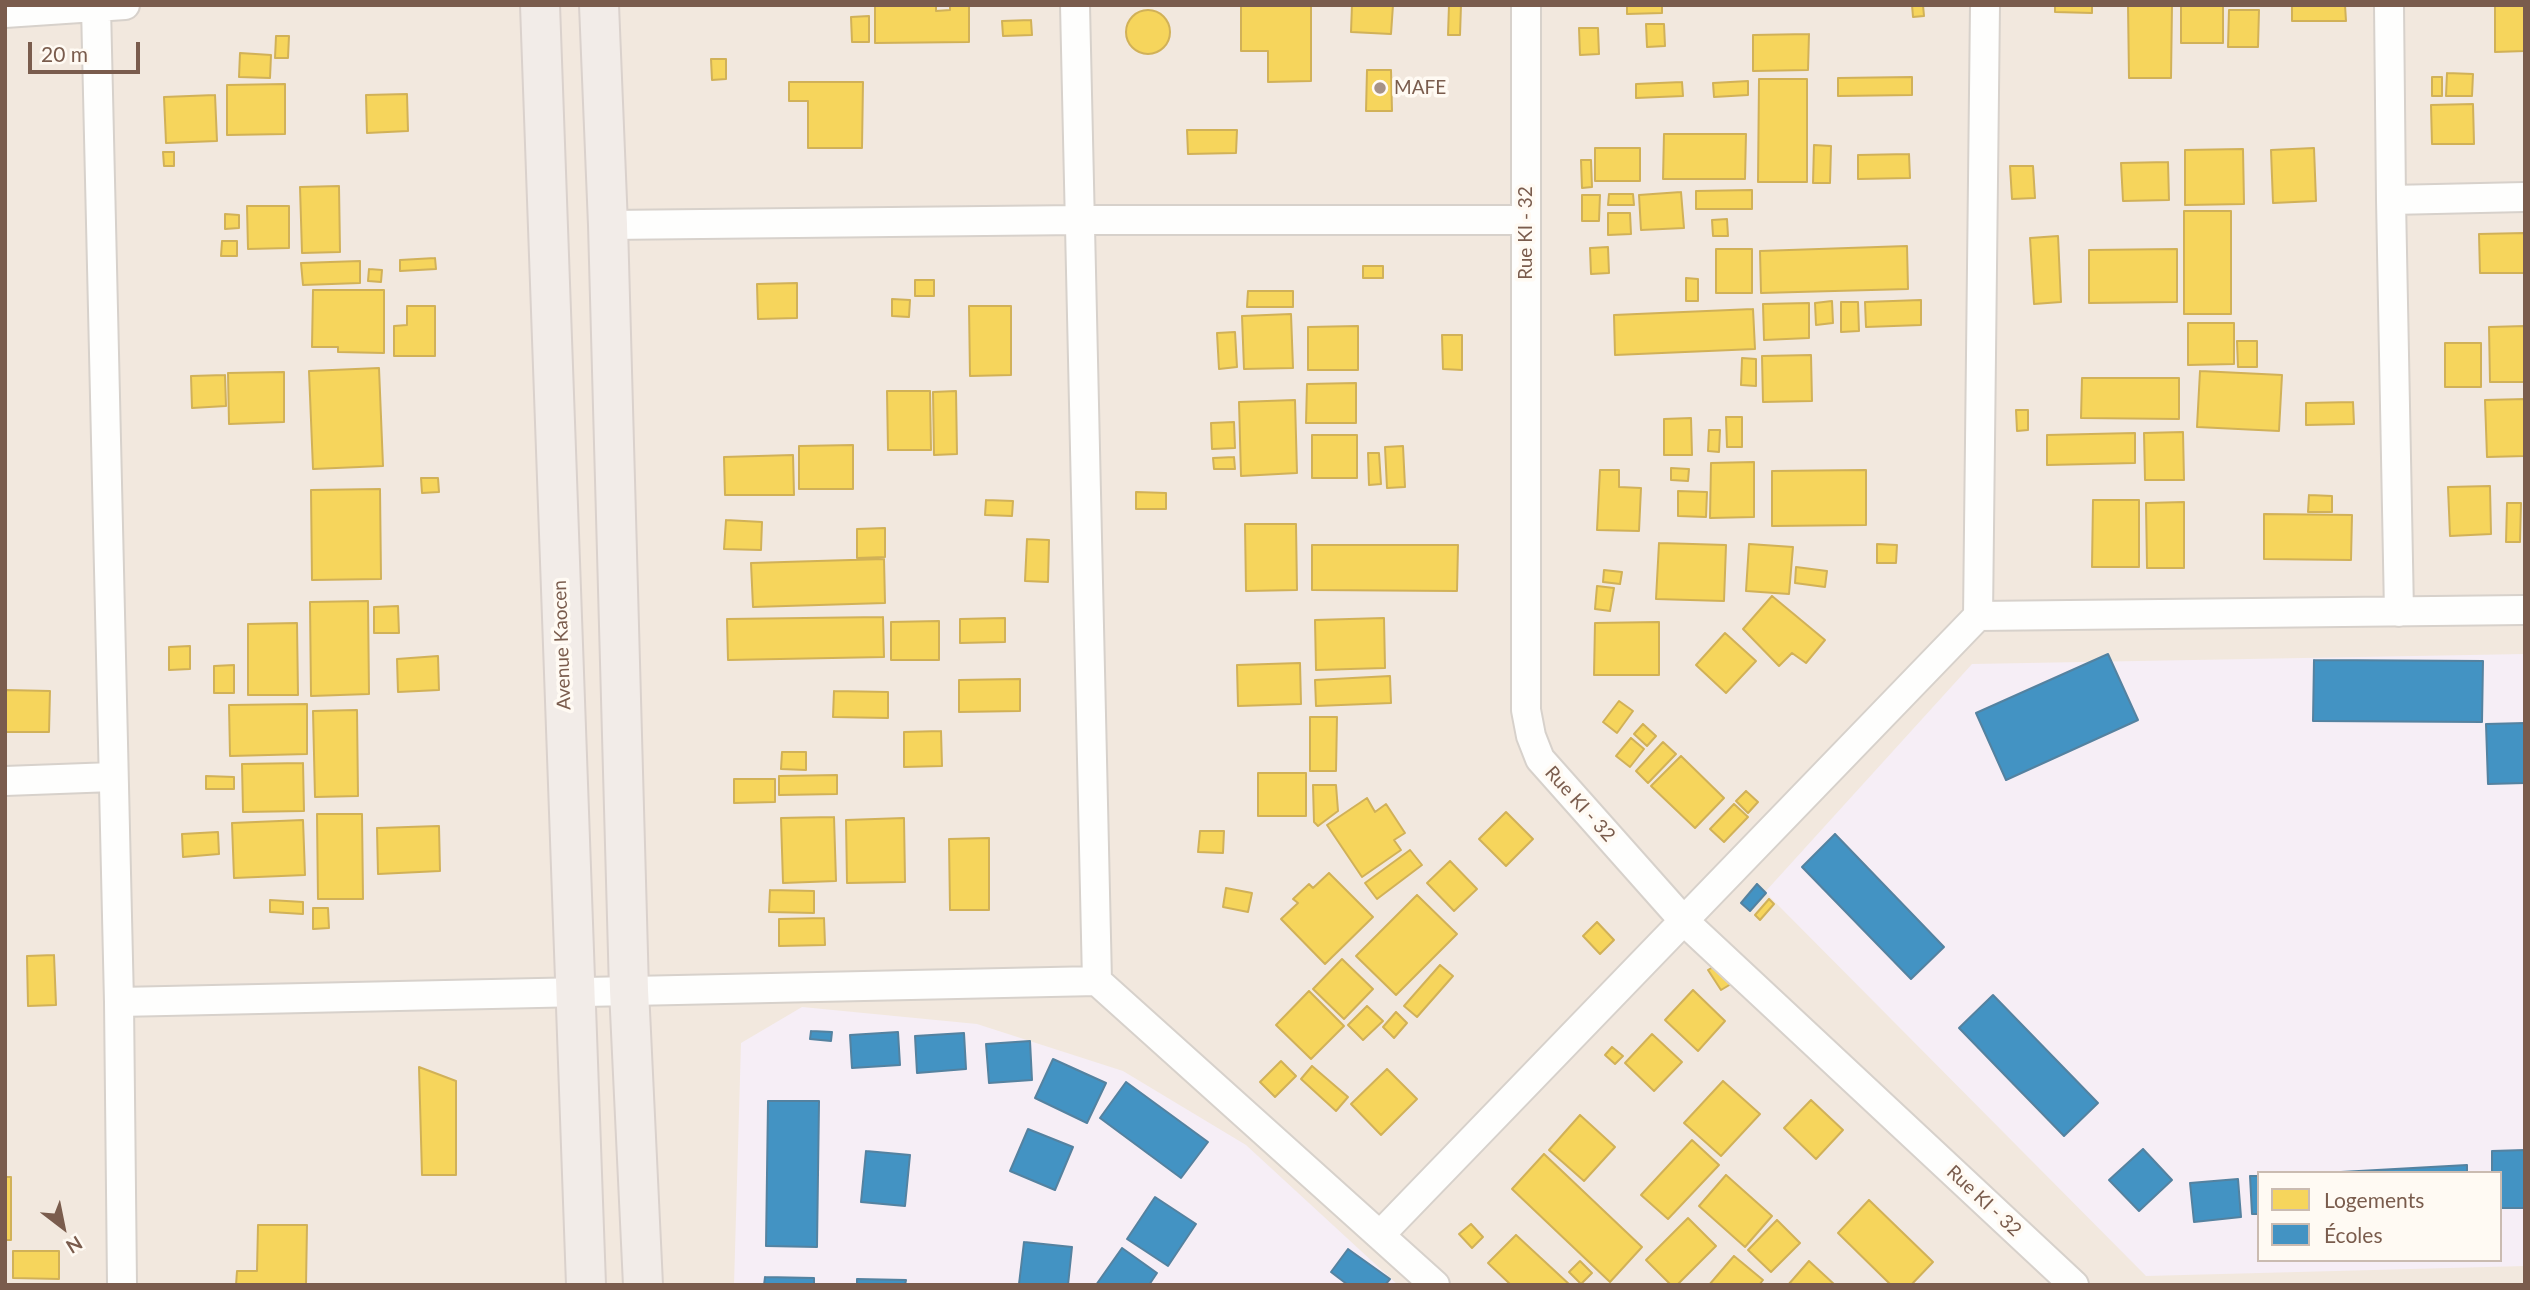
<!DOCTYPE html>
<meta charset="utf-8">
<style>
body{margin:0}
#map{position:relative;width:2530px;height:1290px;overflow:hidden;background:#f9f5f0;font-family:Lato,sans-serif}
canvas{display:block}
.frame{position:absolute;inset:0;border:7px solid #7a5c4d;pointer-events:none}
.legend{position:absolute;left:2257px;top:1171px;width:245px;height:91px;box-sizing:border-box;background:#fffaf3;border:2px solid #cabbb1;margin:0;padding:9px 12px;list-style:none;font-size:21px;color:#7a5c4d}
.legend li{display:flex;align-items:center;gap:14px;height:35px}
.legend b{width:35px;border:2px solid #cabbb1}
.north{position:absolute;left:28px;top:1192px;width:70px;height:70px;-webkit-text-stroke:5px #fffaf3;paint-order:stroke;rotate:148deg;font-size:19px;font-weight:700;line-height:28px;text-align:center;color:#7a5c4d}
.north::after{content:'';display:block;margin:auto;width:24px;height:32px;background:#7a5c4d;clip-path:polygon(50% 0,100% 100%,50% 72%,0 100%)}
.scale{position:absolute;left:28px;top:42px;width:112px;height:32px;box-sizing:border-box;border:4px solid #7a5c4d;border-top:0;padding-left:9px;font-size:21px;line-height:24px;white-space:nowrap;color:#7a5c4d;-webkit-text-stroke:5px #fffaf3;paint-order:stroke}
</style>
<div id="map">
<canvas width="2530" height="1290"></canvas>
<div class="frame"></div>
<ul class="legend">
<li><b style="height:19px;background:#f6d55c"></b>Logements</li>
<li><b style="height:19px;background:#4393c3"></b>Écoles</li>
</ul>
<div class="north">N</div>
<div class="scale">20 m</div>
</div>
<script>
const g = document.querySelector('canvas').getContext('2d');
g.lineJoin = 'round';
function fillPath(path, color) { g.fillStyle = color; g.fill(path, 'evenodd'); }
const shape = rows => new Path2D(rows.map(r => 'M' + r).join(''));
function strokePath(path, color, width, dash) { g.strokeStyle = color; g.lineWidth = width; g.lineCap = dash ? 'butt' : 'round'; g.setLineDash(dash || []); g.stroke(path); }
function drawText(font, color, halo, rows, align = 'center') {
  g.font = font + ' Lato,sans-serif'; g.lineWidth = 7; g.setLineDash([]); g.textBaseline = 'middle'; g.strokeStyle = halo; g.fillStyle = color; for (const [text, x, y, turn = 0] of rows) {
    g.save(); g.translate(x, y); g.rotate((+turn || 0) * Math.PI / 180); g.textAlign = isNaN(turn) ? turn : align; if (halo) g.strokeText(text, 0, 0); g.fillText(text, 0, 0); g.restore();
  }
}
fillPath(shape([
 [5,5,2525,5,2525,1285,5,1285],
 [2259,1173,2500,1173,2500,1260,2259,1260]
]), '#f2e8de');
fillPath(shape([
 [2525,654,2525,1266,2146,1276,1765,892,1972,664],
 [2259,1173,2500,1173,2500,1260,2259,1260],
 [802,1007,977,1024,1123,1071,1246,1145,1398,1285,734,1285,741,1043]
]), '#f6eef6');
const homes = shape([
 [875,5,936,5,936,11,950,10,950,5,969,5,969,42,875,43,875,5],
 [1241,5,1311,5,1311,81,1268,82,1268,51,1241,51,1241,5],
 [1352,5,1393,5,1391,34,1351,32,1352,5],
 [1449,5,1461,5,1460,35,1448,35,1449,5],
 [1627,5,1662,5,1662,13,1627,14,1627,5],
 [1912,5,1923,5,1924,16,1913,17,1912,5],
 [2055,5,2092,5,2092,13,2055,12,2055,5],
 [2128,5,2172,5,2171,78,2129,78,2128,5],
 [2181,5,2223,5,2223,43,2181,43,2181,5],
 [2292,5,2345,5,2346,21,2292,21,2292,5],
 [2495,5,2525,5,2525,51,2495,52,2495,5],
 '1126 32a22 22 0 1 1 44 0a22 22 0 1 1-44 0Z',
 [2229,10,2259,10,2258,47,2228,47,2229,10],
 [869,16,869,42,852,42,851,17,869,16],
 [1031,20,1032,35,1003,36,1002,21,1031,20],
 [1646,24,1664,24,1665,46,1647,47,1646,24],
 [1579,28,1598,28,1599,54,1580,55,1579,28],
 [1809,34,1808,70,1753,71,1753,35,1809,34],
 [276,36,289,36,288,58,275,58,276,36],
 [240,53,271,55,270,78,239,77,240,53],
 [711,59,726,59,726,79,712,80,711,59],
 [1367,70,1391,70,1392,111,1366,111,1367,70],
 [2447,73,2473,74,2472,96,2446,96,2447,73],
 [1912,77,1912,95,1838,96,1838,78,1912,77],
 [2432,77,2442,77,2442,96,2432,96,2432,77],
 [1759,79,1807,79,1807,182,1758,182,1759,79],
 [1748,81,1748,95,1714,97,1713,83,1748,81],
 [789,82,863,82,862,148,808,148,808,101,789,101,789,82],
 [1682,82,1683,96,1636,98,1636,84,1682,82],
 [285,84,285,134,227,135,227,85,285,84],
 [407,94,408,131,367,133,366,95,407,94],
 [215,95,217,141,166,143,164,97,215,95],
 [2473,104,2474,144,2432,144,2431,105,2473,104],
 [1187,130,1237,130,1236,153,1188,154,1187,130],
 [1664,134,1746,134,1745,179,1663,179,1664,134],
 [1814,145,1831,146,1830,183,1813,183,1814,145],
 [1595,148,1640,148,1640,181,1595,181,1595,148],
 [2314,148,2316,201,2273,203,2271,150,2314,148],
 [2243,149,2244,204,2185,205,2185,150,2243,149],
 [163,152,174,152,174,166,164,166,163,152],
 [1909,154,1910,178,1858,179,1858,155,1909,154],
 [1581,160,1591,160,1592,187,1582,188,1581,160],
 [2168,162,2169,200,2123,201,2121,163,2168,162],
 [2010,166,2033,166,2035,198,2012,199,2010,166],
 [339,186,340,252,302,253,300,187,339,186],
 [1752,190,1752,209,1696,209,1696,191,1752,190],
 [1681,192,1684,228,1641,230,1639,195,1681,192],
 [1609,194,1633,194,1634,205,1608,205,1609,194],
 [1582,195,1600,195,1599,221,1582,221,1582,195],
 [247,206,289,206,289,248,248,249,247,206],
 [2184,211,2231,211,2231,314,2184,314,2184,211],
 [1608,213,1630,213,1631,234,1608,235,1608,213],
 [225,214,239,215,239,228,225,229,225,214],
 [1727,219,1728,236,1713,236,1712,220,1727,219],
 [2525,233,2525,273,2480,273,2479,234,2525,233],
 [2058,236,2061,302,2034,304,2030,238,2058,236],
 [222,241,237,241,237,256,221,256,222,241],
 [1907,246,1908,289,1761,293,1760,251,1907,246],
 [1608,247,1609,273,1591,274,1590,248,1608,247],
 [1716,249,1752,249,1752,293,1716,293,1716,249],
 [2177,249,2177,302,2089,303,2089,250,2177,249],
 [435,258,436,269,400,271,400,260,435,258],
 [360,261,360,283,303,285,301,263,360,261],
 [1363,266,1383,266,1383,278,1363,278,1363,266],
 [369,269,382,270,381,282,368,281,369,269],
 [1686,278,1698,279,1698,301,1686,301,1686,278],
 [915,280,934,280,934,296,915,296,915,280],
 [797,283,797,318,758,319,757,284,797,283],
 [313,290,384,290,384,353,338,352,338,347,312,347,313,290],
 [1248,291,1293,291,1293,307,1247,307,1248,291],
 [892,299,910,300,909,317,892,316,892,299],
 [1921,300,1921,325,1866,327,1865,302,1921,300],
 [1832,301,1833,323,1816,325,1815,303,1832,301],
 [1841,302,1858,302,1859,331,1841,332,1841,302],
 [1809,303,1809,338,1764,340,1763,304,1809,303],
 [407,306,435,306,435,356,394,356,394,326,407,325,407,306],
 [969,306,1011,306,1011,375,970,376,969,306],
 [1753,309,1755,349,1615,355,1614,315,1753,309],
 [1291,314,1293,368,1244,369,1242,316,1291,314],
 [2188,323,2234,323,2234,364,2188,365,2188,323],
 [1358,326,1358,370,1308,370,1308,327,1358,326],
 [2525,326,2525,382,2490,382,2489,327,2525,326],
 [1235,332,1237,367,1219,369,1217,333,1235,332],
 [1442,335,1462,335,1462,370,1443,369,1442,335],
 [2237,341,2257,341,2257,367,2238,367,2237,341],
 [2445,343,2481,343,2481,387,2445,387,2445,343],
 [1811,355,1812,401,1763,402,1762,356,1811,355],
 [1742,358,1756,359,1756,386,1741,385,1742,358],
 [379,368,383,466,313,469,309,371,379,368],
 [2200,371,2282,375,2279,431,2197,427,2200,371],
 [284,372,284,422,229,424,228,373,284,372],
 [225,375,226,406,192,408,191,376,225,375],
 [2082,378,2179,378,2179,419,2081,418,2082,378],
 [1356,383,1356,423,1306,423,1307,384,1356,383],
 [887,391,930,391,931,450,888,450,887,391],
 [956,391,957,454,934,455,933,392,956,391],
 [2525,399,2525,456,2487,457,2485,400,2525,399],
 [1295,400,1297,473,1241,476,1239,402,1295,400],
 [2353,402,2354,424,2306,425,2306,403,2353,402],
 [2016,410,2028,410,2028,430,2017,431,2016,410],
 [1726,417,1742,417,1742,447,1727,447,1726,417],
 [1691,418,1692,455,1664,455,1664,419,1691,418],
 [1234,422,1235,448,1212,449,1211,423,1234,422],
 [1709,430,1720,430,1719,452,1708,451,1709,430],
 [2183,432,2184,480,2145,480,2144,433,2183,432],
 [2135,433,2135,463,2047,465,2047,435,2135,433],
 [1312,435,1357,435,1357,478,1312,478,1312,435],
 [853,445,853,489,799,489,799,446,853,445],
 [1403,446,1405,487,1387,488,1385,447,1403,446],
 [1368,453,1379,453,1381,484,1369,485,1368,453],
 [793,455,794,495,725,495,724,457,793,455],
 [1234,457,1235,469,1214,469,1213,458,1234,457],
 [1754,462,1754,517,1710,518,1711,463,1754,462],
 [1671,468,1689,469,1688,481,1671,480,1671,468],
 [1600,470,1619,470,1619,487,1641,488,1639,531,1597,530,1600,470],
 [1866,470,1866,525,1772,526,1772,471,1866,470],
 [421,478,438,478,439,492,422,493,421,478],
 [2490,486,2491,534,2450,536,2448,487,2490,486],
 [380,489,381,579,312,580,311,490,380,489],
 [1678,491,1707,492,1706,517,1678,516,1678,491],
 [1136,492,1166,493,1166,509,1136,509,1136,492],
 [2309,495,2332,496,2332,512,2308,512,2309,495],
 [986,500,1013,501,1012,516,985,515,986,500],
 [2093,500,2139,500,2139,567,2092,567,2093,500],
 [2184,502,2184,568,2147,568,2146,503,2184,502],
 [2507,503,2521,503,2520,542,2506,542,2507,503],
 [2264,514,2352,515,2351,560,2264,559,2264,514],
 [726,520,762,522,761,550,724,549,726,520],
 [1245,524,1296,524,1297,590,1246,591,1245,524],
 [885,528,885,557,857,558,857,529,885,528],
 [1027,539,1049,540,1048,582,1025,581,1027,539],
 [1659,543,1726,545,1724,601,1656,599,1659,543],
 [1749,544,1793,547,1789,594,1746,591,1749,544],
 [1877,544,1897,545,1896,563,1877,563,1877,544],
 [1312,545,1458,545,1457,591,1312,590,1312,545],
 [884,559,885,603,753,607,751,563,884,559],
 [1796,567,1827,571,1825,587,1795,583,1796,567],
 [1604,570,1622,572,1620,584,1603,582,1604,570],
 [1597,586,1614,588,1610,611,1595,609,1597,586],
 [1772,596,1825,640,1806,663,1792,653,1779,666,1743,629,1772,596],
 [368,601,369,694,311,696,310,602,368,601],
 [398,606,399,633,374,633,374,607,398,606],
 [883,617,884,657,728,660,727,619,883,617],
 [1005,618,1005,642,960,643,960,619,1005,618],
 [1384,618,1385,668,1316,670,1315,620,1384,618],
 [939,621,939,660,891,660,891,622,939,621],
 [1659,622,1659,675,1594,675,1595,623,1659,622],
 [297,623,298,695,248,695,248,624,297,623],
 [1725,633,1756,661,1726,693,1696,665,1725,633],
 [190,646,190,669,169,670,169,647,190,646],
 [438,656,439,690,398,692,397,659,438,656],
 [1300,663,1301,704,1238,706,1237,665,1300,663],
 [234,665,234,693,214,693,214,666,234,665],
 [1390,676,1391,703,1316,706,1315,680,1390,676],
 [1020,679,1020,711,959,712,959,680,1020,679],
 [5,690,50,691,49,732,5,732,5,690],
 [834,691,888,692,888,718,833,717,834,691],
 [1619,701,1633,711,1617,733,1603,722,1619,701],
 [307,704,307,754,230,756,229,705,307,704],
 [357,710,358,796,315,797,313,711,357,710],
 [1310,717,1337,717,1336,771,1310,771,1310,717],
 [1643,724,1656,736,1647,746,1634,734,1643,724],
 [941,731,942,766,904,767,904,732,941,731],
 [1631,738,1644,749,1630,767,1616,756,1631,738],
 [1663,742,1676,754,1648,783,1636,771,1663,742],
 [782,752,806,752,806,770,781,769,782,752],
 [1681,756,1724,798,1695,828,1651,786,1681,756],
 [303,763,304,811,243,812,242,764,303,763],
 [1258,773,1306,773,1306,816,1258,816,1258,773],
 [837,775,837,794,779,795,779,776,837,775],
 [206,776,234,777,234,789,206,789,206,776],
 [734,779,775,779,775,802,734,803,734,779],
 [1313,785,1336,785,1338,811,1318,826,1314,822,1313,785],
 [1746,791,1758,802,1748,813,1736,801,1746,791],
 [1367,798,1375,812,1386,804,1405,833,1394,840,1401,850,1362,877,1327,825,1367,798],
 [1734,804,1748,817,1724,842,1710,829,1734,804],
 [1506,812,1533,839,1506,866,1479,839,1506,812],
 [317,814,362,814,363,899,318,899,317,814],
 [834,817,836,881,783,883,781,818,834,817],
 [904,818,905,882,847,883,846,820,904,818],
 [303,820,305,875,234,878,232,823,303,820],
 [439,826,440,871,378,874,377,828,439,826],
 [1200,831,1224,831,1223,853,1198,852,1200,831],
 [218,832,219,854,183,857,182,834,218,832],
 [989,838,989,910,950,910,949,839,989,838],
 [1410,850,1422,865,1377,899,1365,883,1410,850],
 [1450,861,1477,889,1454,911,1427,883,1450,861],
 [1329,873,1373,917,1325,964,1281,919,1298,903,1293,899,1309,884,1313,888,1329,873],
 [1226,888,1252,893,1248,912,1223,907,1226,888],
 [770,890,814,891,814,913,769,912,770,890],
 [1417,895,1457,934,1396,995,1356,956,1417,895],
 [1769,899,1774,904,1760,920,1755,915,1769,899],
 [270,900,303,902,303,914,270,912,270,900],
 [313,908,328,908,329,928,313,929,313,908],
 [824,918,825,945,779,946,779,919,824,918],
 [1597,922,1614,940,1600,954,1583,936,1597,922],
 [54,955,56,1005,28,1006,27,956,54,955],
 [1342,959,1373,989,1344,1019,1313,989,1342,959],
 [1723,961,1736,981,1721,990,1708,970,1723,961],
 [1440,965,1453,976,1417,1017,1404,1006,1440,965],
 [1693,990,1725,1021,1698,1051,1665,1020,1693,990],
 [1309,991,1344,1026,1311,1059,1276,1025,1309,991],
 [1367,1006,1383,1021,1363,1040,1348,1025,1367,1006],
 [1396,1012,1407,1023,1394,1038,1383,1027,1396,1012],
 [1652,1034,1682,1062,1654,1091,1625,1063,1652,1034],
 [1612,1047,1623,1056,1615,1064,1605,1055,1612,1047],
 [1281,1061,1296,1076,1275,1097,1260,1082,1281,1061],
 [1312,1066,1348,1097,1336,1111,1301,1079,1312,1066],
 [419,1067,456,1081,456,1175,422,1175,419,1067],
 [1387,1069,1417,1099,1381,1135,1351,1104,1387,1069],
 [1723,1081,1760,1114,1721,1156,1684,1123,1723,1081],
 [1811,1100,1843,1130,1816,1159,1784,1128,1811,1100],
 [1580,1115,1615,1147,1584,1181,1549,1150,1580,1115],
 [1692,1140,1719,1165,1668,1219,1641,1195,1692,1140],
 [1544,1154,1642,1247,1610,1282,1512,1189,1544,1154],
 [1726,1175,1772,1216,1745,1247,1699,1206,1726,1175],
 [5,1177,11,1177,11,1240,5,1240,5,1177],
 [1869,1200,1933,1262,1911,1285,1891,1285,1838,1233,1869,1200],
 [1688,1218,1716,1246,1677,1285,1671,1285,1646,1260,1688,1218],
 [1777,1220,1800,1243,1771,1272,1748,1250,1777,1220],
 [1471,1224,1483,1237,1472,1248,1459,1234,1471,1224],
 [258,1225,307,1225,306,1285,236,1285,237,1271,257,1271,258,1225],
 [1516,1235,1570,1285,1511,1285,1488,1263,1516,1235],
 [13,1251,59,1251,59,1279,13,1278,13,1251],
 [1734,1256,1763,1280,1759,1285,1709,1285,1734,1256],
 [1580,1261,1592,1273,1581,1284,1569,1272,1580,1261],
 [1809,1261,1835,1285,1788,1285,1809,1261]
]);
fillPath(homes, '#f6d55c');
strokePath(homes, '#d1b158', 2);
const schools = shape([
 [2108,654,2138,720,2006,780,1976,713,2108,654],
 [2314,660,2483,661,2482,722,2313,721,2314,660],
 [2525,723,2525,783,2488,784,2486,724,2525,723],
 [1835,834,1944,947,1911,979,1802,867,1835,834],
 [1757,884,1766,893,1750,911,1741,903,1757,884],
 [1993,995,2098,1103,2064,1136,1959,1028,1993,995],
 [811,1031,832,1032,831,1041,810,1039,811,1031],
 [898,1032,900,1065,852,1068,850,1035,898,1032],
 [964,1033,966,1069,917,1073,915,1036,964,1033],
 [1030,1041,1032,1080,989,1083,986,1044,1030,1041],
 [1053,1059,1106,1083,1087,1123,1035,1098,1053,1059],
 [1126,1082,1208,1142,1181,1178,1100,1118,1126,1082],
 [768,1101,819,1101,817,1247,766,1246,768,1101],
 [1028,1129,1073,1147,1055,1190,1010,1171,1028,1129],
 [2143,1149,2172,1180,2139,1211,2109,1180,2143,1149],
 [2525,1150,2525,1208,2500,1208,2500,1173,2492,1173,2492,1151,2525,1150],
 [866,1151,910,1155,905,1206,861,1202,866,1151],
 [2467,1165,2467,1173,2323,1173,2467,1165],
 [2250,1176,2259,1176,2259,1214,2252,1214,2250,1176],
 [2238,1179,2241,1217,2194,1222,2190,1183,2238,1179],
 [1155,1197,1196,1224,1168,1266,1127,1239,1155,1197],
 [1024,1242,1072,1247,1068,1285,1019,1284,1024,1242],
 [1122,1248,1157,1273,1149,1285,1096,1285,1122,1248],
 [1348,1249,1390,1279,1385,1285,1348,1285,1331,1272,1348,1249],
 [765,1277,814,1278,814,1285,764,1285,765,1277],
 [857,1279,906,1280,905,1285,857,1285,857,1279]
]);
fillPath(schools, '#4393c3');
strokePath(schools, '#5482a0', 2);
const minor = shape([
 [1075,5,1097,981],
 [1526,5,1526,710,1531,736,1540,759,1684,921,2074,1285],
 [2389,5,2391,200],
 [96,7,119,1002],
 [5,13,125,5],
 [608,225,1079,220,1526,220],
 [2399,612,2391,200,2525,197],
 [1978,616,2525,610],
 [5,781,113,777],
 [1380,1235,1978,616,1985,5],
 [122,1285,119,1002,1097,981,1435,1285]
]);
const trunk = shape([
 [540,5,586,1285],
 [599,5,608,225,629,990,643,1285]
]);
strokePath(minor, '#d7d1cb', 32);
strokePath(trunk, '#dad1cc', 42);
strokePath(minor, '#fefefd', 28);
strokePath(trunk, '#f2ece8', 38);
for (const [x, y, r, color] of [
 [1380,88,7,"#a69286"]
]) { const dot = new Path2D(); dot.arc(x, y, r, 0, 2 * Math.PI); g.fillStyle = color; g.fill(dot); strokePath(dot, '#fffaf3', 2.5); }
drawText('19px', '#7a5c4d', '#fffaf3', [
 ["MAFE",1394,88]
], 'left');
drawText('19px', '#7a5c4d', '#fffaf3', [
 ["Rue KI - 32",1526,233,-90],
 ["Avenue Kaocen",562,645,-92],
 ["Rue KI - 32",1580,804,48],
 ["Rue KI - 32",1984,1201,43]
]);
</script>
